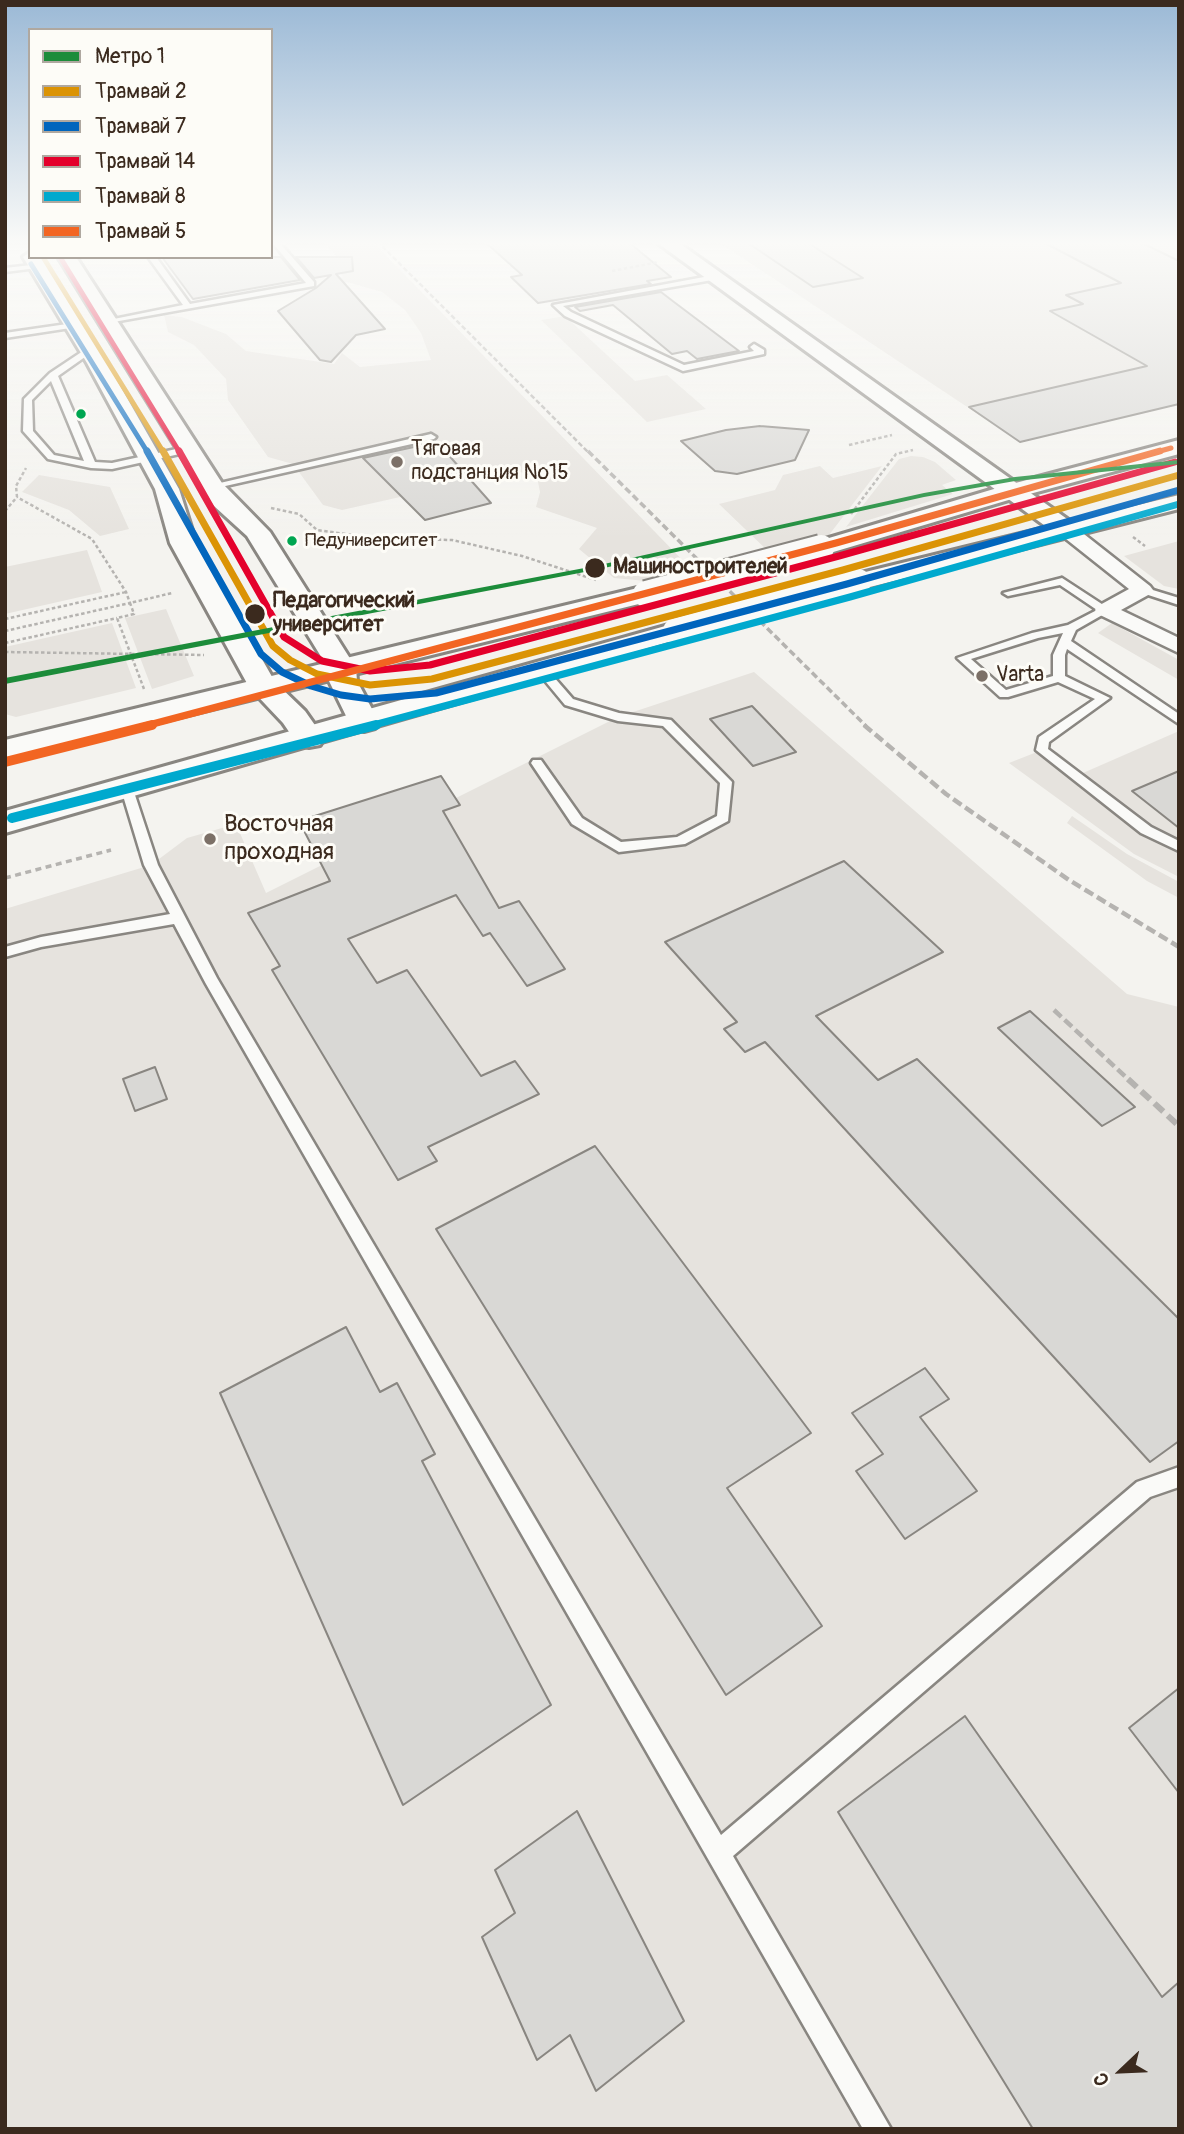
<!DOCTYPE html>
<meta charset="utf-8">
<style>
body{margin:0}
#map{position:relative;width:1184px;height:2134px;overflow:hidden;background:#f4f3ef;font-family:Pangolin,sans-serif}
canvas{display:block}
.frame{position:absolute;inset:0;border:7px solid #3b2a1e;pointer-events:none}
.legend{position:absolute;left:28px;top:28px;width:245px;height:231px;box-sizing:border-box;background:#fdfcf7;border:2px solid #afa8a0;margin:0;padding:9px 12px;list-style:none;font-size:21px;color:#3b2a1e}
.legend li{display:flex;align-items:center;gap:14px;height:35px}
.legend b{width:35px;border:2px solid #afa8a0}
.north{position:absolute;left:1086px;top:2036px;width:70px;height:70px;-webkit-text-stroke:5px #fdfcf7;paint-order:stroke;rotate:247deg;font-size:19px;font-weight:700;line-height:28px;text-align:center;color:#3b2a1e}
.north::after{content:'';display:block;margin:auto;width:24px;height:32px;background:#3b2a1e;clip-path:polygon(50% 0,100% 100%,50% 72%,0 100%)}
</style>
<div id="map">
<canvas width="1184" height="2134"></canvas>
<div class="frame"></div>
<ul class="legend">
<li><b style="height:9px;background:#1c8c3a"></b>Метро 1</li>
<li><b style="height:9px;background:#db9304"></b>Трамвай 2</li>
<li><b style="height:9px;background:#0065bd"></b>Трамвай 7</li>
<li><b style="height:9px;background:#e4002b"></b>Трамвай 14</li>
<li><b style="height:9px;background:#00a9ce"></b>Трамвай 8</li>
<li><b style="height:9px;background:#f26522"></b>Трамвай 5</li>
</ul>
<div class="north">С</div>
</div>
<script>
const g = document.querySelector('canvas').getContext('2d');
g.lineJoin = 'round';
function fillPath(path, color) { g.fillStyle = color; g.fill(path, 'evenodd'); }
const shape = rows => new Path2D(rows.map(r => 'M' + r).join(''));
function strokePath(path, color, width, dash) { g.strokeStyle = color; g.lineWidth = width; g.lineCap = dash ? 'butt' : 'round'; g.setLineDash(dash || []); g.stroke(path); }
function drawText(font, color, halo, rows, align = 'center') {
  g.font = font + ' Pangolin,sans-serif'; g.lineWidth = 6; g.setLineDash([]); g.textBaseline = 'middle'; g.strokeStyle = halo; g.fillStyle = color; for (const [text, x, y, turn = 0] of rows) {
    g.save(); g.translate(x, y); g.rotate((+turn || 0) * Math.PI / 180); g.textAlign = isNaN(turn) ? turn : align; if (halo) g.strokeText(text, 0, 0); g.fillText(text, 0, 0); g.restore();
  }
}
fillPath(shape([
 [323,241,372,241,693,571,657,582,614,578,579,549,597,528,536,507,540,492,537,477,517,471,342,510,323,505,293,464,268,457,228,400,226,379,194,345,168,332,164,315,182,317,226,334,246,351,334,364,342,353,360,367,431,360,421,333,405,310,382,292,347,282,325,286,321,281,343,277,334,264,340,260],
 [717,241,1179,241,1179,404,1020,442],
 [565,316,635,381,667,375,706,409,647,422,541,320],
 [911,456,923,457,935,462,956,480,942,485,953,494,846,527,899,459],
 [820,466,833,478,882,466,829,535,769,552,719,504,775,490,783,475],
 [39,475,110,487,129,529,100,536,69,510,22,492],
 [1179,541,1179,589,1164,586,1124,556],
 [87,550,102,592,5,614,5,567],
 [166,609,194,676,152,689,125,618],
 [112,623,136,688,16,717,5,714,5,647],
 [1112,623,1179,660,1179,680,1098,633],
 [754,672,1127,994,1179,1007,1179,2129,5,2129,5,909,151,865,187,838,236,824,266,893,618,717],
 [1179,731,1179,877,1134,854,1009,763,1042,750,1057,752,1083,773],
 [1072,816,1127,854,1179,882,1179,898,1147,881,1067,823]
]), '#e6e3de');
const building = shape([
 [484,241,627,241,671,277,647,281,651,284,538,303,511,277,522,275,484,241],
 [745,241,805,241,863,278,813,287,745,241],
 [1041,241,1138,241,1179,261,1179,404,1020,442,969,407,1147,366,1050,311,1083,304,1066,295,1121,283,1041,241],
 [162,257,281,257,300,280,193,299,162,257],
 [296,257,352,257,353,271,336,274,385,329,356,335,331,362,320,360,278,311,316,288,331,275,314,278,296,257],
 [661,292,674,302,739,351,697,359,687,351,672,354,613,305,580,311,575,307,661,292],
 [760,426,809,430,795,460,737,474,715,471,681,441,726,430,760,426],
 [437,442,491,503,425,520,363,458,437,442],
 [752,706,796,752,753,766,710,719,752,706],
 [1179,771,1179,828,1132,791,1179,771],
 [441,776,460,805,443,811,499,908,519,901,565,969,527,986,490,933,483,936,456,895,348,939,377,983,407,970,481,1076,515,1061,539,1094,428,1147,437,1161,398,1180,272,970,280,966,248,913,330,881,299,821,441,776],
 [844,861,943,952,816,1016,878,1080,917,1059,1179,1319,1179,1441,1150,1462,765,1042,745,1052,724,1029,737,1022,665,942,844,861],
 [1030,1011,1135,1107,1102,1126,998,1028,1030,1011],
 [155,1067,167,1099,135,1111,123,1079,155,1067],
 [595,1146,811,1433,727,1488,822,1626,726,1695,436,1229,595,1146],
 [346,1327,380,1392,397,1383,435,1454,422,1461,551,1705,403,1805,220,1393,346,1327],
 [925,1368,949,1399,920,1417,977,1491,905,1539,856,1471,883,1454,852,1413,925,1368],
 [1179,1688,1179,1793,1129,1728,1179,1688],
 [965,1716,1162,1997,1179,1982,1179,2129,1033,2129,838,1812,965,1716],
 [577,1811,684,2021,596,2091,570,2035,537,2060,482,1937,515,1913,495,1870,577,1811]
]);
fillPath(building, '#d9d8d5');
strokePath(building, '#898681', 2);
const service = shape([
 [271,241,278,241,314,282,314,286,108,323,104,321,183,305,148,257,156,257,190,304,306,283,271,241],
 [40,264,37,268,5,272,5,268,40,264],
 [715,275,718,279,563,306,571,312,684,365,754,351,750,347,754,344,764,350,764,354,683,371,565,316,553,305,715,275],
 [74,323,77,327,5,338,5,333,74,323],
 [89,347,92,348,92,352,58,376,95,462,112,463,190,446,193,447,193,451,112,469,91,468,48,459,23,431,24,399,50,373,89,347],
 [51,381,84,461,54,455,33,431,32,400,51,381],
 [431,434,436,437,434,439,212,489,207,486,431,434],
 [1062,578,1111,610,1076,630,1071,641,1179,714,1179,724,1067,649,1065,655,1065,676,1110,698,1049,742,1048,749,1151,827,1179,841,1179,851,1141,833,1036,750,1039,737,1095,699,1058,682,1008,697,1000,697,957,658,1032,633,1068,625,1097,610,1060,585,1008,596,1003,593,1062,578],
 [1063,633,1053,655,1053,676,1006,690,971,659,1038,638,1063,633],
 [1143,587,1179,598,1179,605,1139,592,1139,588,1143,587],
 [542,666,546,668,573,699,619,713,671,720,732,782,728,821,685,844,619,852,572,824,531,763,533,760,541,760,582,818,621,842,677,837,717,816,720,783,663,726,618,721,565,705,536,670,542,666],
 [127,785,133,789,158,865,217,978,721,1835,1137,1482,1179,1467,1179,1487,1150,1497,733,1856,891,2129,863,2129,206,984,174,924,41,947,5,957,5,947,41,937,170,914,144,865,121,789,127,785]
]);
const minor = shape([
 [1068,525,1075,527,1150,586,1153,590,1150,594,1121,610,1179,638,1179,653,1098,614,1095,610,1098,606,1129,589,1061,535,1058,531,1061,527,1068,525]
]);
const secondary = shape([
 [655,241,676,241,1077,526,1081,531,1077,536,1068,539,1059,536,655,241],
 [30,252,30,257,41,257,107,363,179,489,196,543,275,682,305,711,324,738,320,745,309,747,298,745,283,723,249,687,170,543,155,489,87,363,23,257,30,252],
 [58,257,76,257,222,483,270,532,356,668,357,681,379,722,375,728,364,731,353,728,349,722,329,681,328,668,247,536,214,506,200,486,58,257]
]);
const primary = shape([
 [1179,440,1179,454,1022,496,830,553,821,556,812,553,808,548,812,543,1004,486,1179,440],
 [1179,495,1179,509,858,590,849,588,845,582,849,576,1179,495],
 [646,586,655,588,659,594,655,600,5,760,5,740,646,586],
 [676,623,686,625,690,631,686,637,5,833,5,811,676,623]
]);
strokePath(service, '#898681', 5);
strokePath(minor, '#898681', 5);
strokePath(secondary, '#898681', 6);
strokePath(primary, '#898681', 6);
strokePath(shape([
 [612,271,659,262],
 [849,445,892,435],
 [271,508,299,514,317,530,374,538,452,540,522,556,596,580],
 [5,511,17,497,16,486,26,468],
 [851,514,896,454,913,450],
 [1133,537,1145,546],
 [5,619,126,592],
 [5,631,130,603,126,592,92,539,17,497],
 [5,643,117,618],
 [5,652,204,655],
 [144,689,117,618,134,614,130,603,172,593]
]), '#b5b3b0', 2.5, [3.5, 2.5]);
strokePath(shape([
 [5,878,111,850]
]), '#b5b3b0', 3.5, [6, 4.5]);
fillPath(service, '#fafaf8');
fillPath(minor, '#fafaf8');
fillPath(secondary, '#fafaf8');
fillPath(primary, '#fafaf8');
strokePath(shape([
 [377,241,589,453]
]), '#b5b3b0', 2.5, [5, 2.5]);
strokePath(shape([
 [588,451,866,726]
]), '#b5b3b0', 3.5, [7, 3.5]);
strokePath(shape([
 [864,725,946,794,1069,880,1179,947],
 [1054,1010,1130,1081]
]), '#b5b3b0', 4.5, [10, 4.5]);
strokePath(shape([
 [1128,1079,1179,1126]
]), '#b5b3b0', 6, [12, 6]);
const primaryBridge = shape([
 [646,594,821,548],
 [676,631,858,582]
]);
strokePath(primaryBridge, '#898681', 30, []);
strokePath(primaryBridge, '#fafaf8', 26);
strokePath(shape([
 [43,257,164,453]
]), '#db9304', 5);
strokePath(shape([
 [163,451,273,646,290,660,317,674,370,685,432,679,843,570,1179,475]
]), '#db9304', 7);
strokePath(shape([
 [31,264,148,453]
]), '#0065bd', 5);
strokePath(shape([
 [147,451,261,654,282,672,311,686,341,695,370,699,436,693,847,584,1179,490]
]), '#0065bd', 7);
strokePath(shape([
 [60,257,180,453]
]), '#e4002b', 5);
strokePath(shape([
 [179,451,284,637,322,661,370,671,430,665,839,556,1175,462]
]), '#e4002b', 7);
strokePath(shape([
 [370,726,850,597,1179,504]
]), '#00a9ce', 7);
strokePath(shape([
 [12,818,376,725]
]), '#00a9ce', 10);
strokePath(shape([
 [1153,453,1171,448]
]), '#f26522', 5);
strokePath(shape([
 [145,726,836,543,1160,451]
]), '#f26522', 7);
strokePath(shape([
 [5,762,152,725]
]), '#f26522', 10);
fillPath(shape([
 [1179,460,1179,464,1015,481,924,497,595,570,5,684,5,678,595,566,924,493,1015,477,1179,460]
]), '#1c8c3a');
const sky = g.createLinearGradient(0, 0, 0, 540);
sky.addColorStop(0, '#9bb9d6');
sky.addColorStop(0.45, '#fafaf8');
sky.addColorStop(1, '#fafaf800');
g.fillStyle = sky;
g.fillRect(0, 0, 1184, 540);
for (const [x, y, r, color] of [
 [81,414,6,"#00a651"],
 [397,462,7,"#7c7067"],
 [292,541,6,"#00a651"],
 [595,568,11,"#3b2a1e"],
 [255,614,11,"#3b2a1e"],
 [982,676,7,"#7c7067"],
 [210,839,7,"#7c7067"]
]) { const dot = new Path2D(); dot.arc(x, y, r, 0, 2 * Math.PI); g.fillStyle = color; g.fill(dot); strokePath(dot, '#fdfcf7', 2.5); }
drawText('19px', '#3b2a1e', '#fdfcf7', [
 ["Педуниверситет",305,541]
], 'left');
drawText('21px', '#3b2a1e', '#fdfcf7', [
 ["Тяговая",411,450],
 ["подстанция №15",411,474],
 ["Varta",996,676]
], 'left');
drawText('bold 21px', '#3b2a1e', '#fdfcf7', [
 ["Машиностроителей",613,568],
 ["Педагогический",273,602],
 ["университет",273,626]
], 'left');
drawText('24px', '#3b2a1e', '#fdfcf7', [
 ["Восточная",224,825],
 ["проходная",224,853]
], 'left');
</script>
